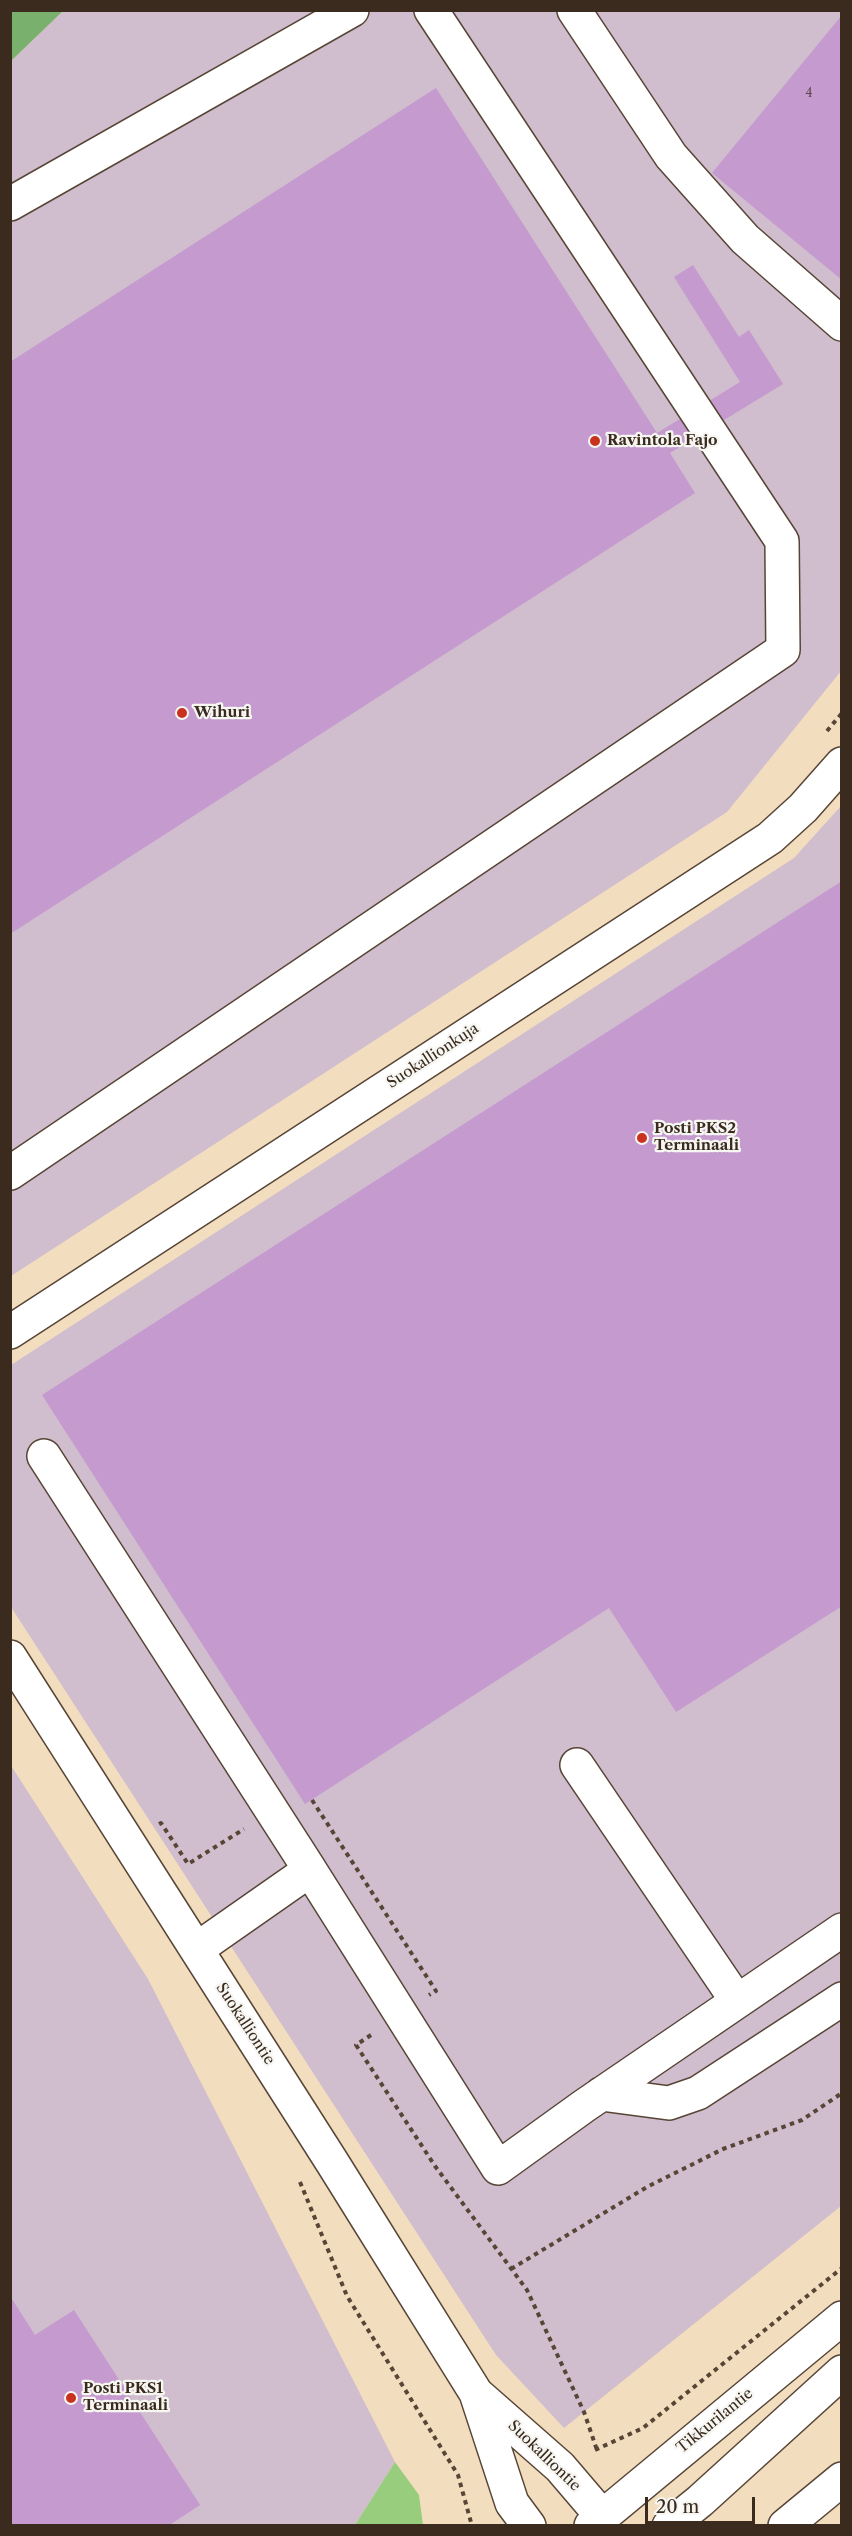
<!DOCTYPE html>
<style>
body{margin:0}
#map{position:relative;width:852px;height:2536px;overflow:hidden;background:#f3ddbf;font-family:"Libre Caslon Text",serif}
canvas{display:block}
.frame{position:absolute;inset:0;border:12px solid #3b2a1e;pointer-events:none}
.scale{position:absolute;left:645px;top:2497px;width:110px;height:27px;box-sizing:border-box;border:3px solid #3b2a1e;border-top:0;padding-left:8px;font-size:18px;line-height:21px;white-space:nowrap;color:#3b2a1e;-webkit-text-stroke:4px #f6f6f2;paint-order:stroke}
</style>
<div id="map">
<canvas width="852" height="2536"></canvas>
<div class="frame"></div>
<div class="scale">20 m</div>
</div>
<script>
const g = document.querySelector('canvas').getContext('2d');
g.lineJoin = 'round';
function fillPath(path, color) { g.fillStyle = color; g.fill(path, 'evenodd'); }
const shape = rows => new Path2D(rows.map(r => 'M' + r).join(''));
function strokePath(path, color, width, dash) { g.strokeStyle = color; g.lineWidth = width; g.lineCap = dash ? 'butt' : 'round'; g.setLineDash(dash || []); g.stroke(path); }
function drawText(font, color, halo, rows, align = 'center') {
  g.font = font + ' "Libre Caslon Text",serif'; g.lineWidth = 4.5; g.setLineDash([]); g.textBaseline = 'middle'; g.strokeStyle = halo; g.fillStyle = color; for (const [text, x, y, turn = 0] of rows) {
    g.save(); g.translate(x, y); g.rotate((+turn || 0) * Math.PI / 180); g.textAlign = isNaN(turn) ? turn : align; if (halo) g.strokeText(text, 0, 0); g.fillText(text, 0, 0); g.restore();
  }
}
fillPath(shape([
 [63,11,841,11,841,671,727,812,11,1276,11,61],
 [841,806,841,2206,564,2428,496,2355,11,1607,11,1365,794,858],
 [10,1764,148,1979,395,2462,355,2525,11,2525]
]), '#d0bdce');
fillPath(shape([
 [395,2462,419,2495,423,2525,355,2525]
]), '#98cd7e');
fillPath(shape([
 [11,10,63,10,63,11,11,61]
]), '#7ab06d');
fillPath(shape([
 [842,15,842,280,712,173],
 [436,88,657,433,740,382,674,277,693,265,739,337,749,330,783,384,670,453,695,493,10,934,10,362],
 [842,881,842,1606,676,1712,609,1608,305,1804,42,1395],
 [10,2296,35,2335,74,2310,200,2505,168,2526,10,2526]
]), '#c59acf');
const minor = shape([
 [574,10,671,156,745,239,842,324],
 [10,204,352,10],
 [10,1173,783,650,782,541,431,10],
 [10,1332,770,838,803,808,842,764],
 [44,1456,310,1870],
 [10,1657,332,2162,476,2393,512,2503,529,2526],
 [577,1765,737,2001],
 [197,1949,310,1870,498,2168,584,2106,842,1930],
 [601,2094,669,2103,698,2093,842,1999],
 [478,2395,560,2467,601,2515,602,2526],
 [785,2526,842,2479]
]);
const major = shape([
 [591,2526,842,2318],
 [669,2526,700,2501,842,2372]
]);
strokePath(minor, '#574536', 36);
strokePath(major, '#574536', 36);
strokePath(shape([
 [827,731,842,713],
 [312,1800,436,1991,429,1995],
 [159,1824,161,1823,188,1864,244,1829],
 [371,2035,356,2045,435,2166,527,2290,584,2412,597,2450],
 [300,2182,347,2296,458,2475,472,2526],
 [511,2269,647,2187,723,2149,802,2120,842,2093],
 [595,2450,643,2428,842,2268]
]), '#574536', 4, [4.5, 4.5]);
strokePath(minor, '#fff', 33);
strokePath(major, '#fff', 33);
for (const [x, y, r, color] of [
 [595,441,6,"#c8321e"],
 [182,713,6,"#c8321e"],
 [642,1138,6,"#c8321e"],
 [71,2398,6,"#c8321e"]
]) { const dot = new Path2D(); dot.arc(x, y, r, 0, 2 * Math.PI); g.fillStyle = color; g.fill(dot); strokePath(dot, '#f6f6f2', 2); }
drawText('12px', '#5e464a', null, [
 ["4",809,94]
]);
drawText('bold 15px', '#3b2a1e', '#f6f6f2', [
 ["Ravintola Fajo",607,441],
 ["Wihuri",194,713],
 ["Posti PKS2",654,1129],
 ["Terminaali",654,1146],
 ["Posti PKS1",83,2389],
 ["Terminaali",83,2406]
], 'left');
drawText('15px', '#3b2a1e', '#f6f6f2', [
 ["Suokallionkuja",433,1056,-33],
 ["Suokalliontie",245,2024,57],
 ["Tikkurilantie",715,2421,-39],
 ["Suokalliontie",544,2456,44]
]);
</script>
